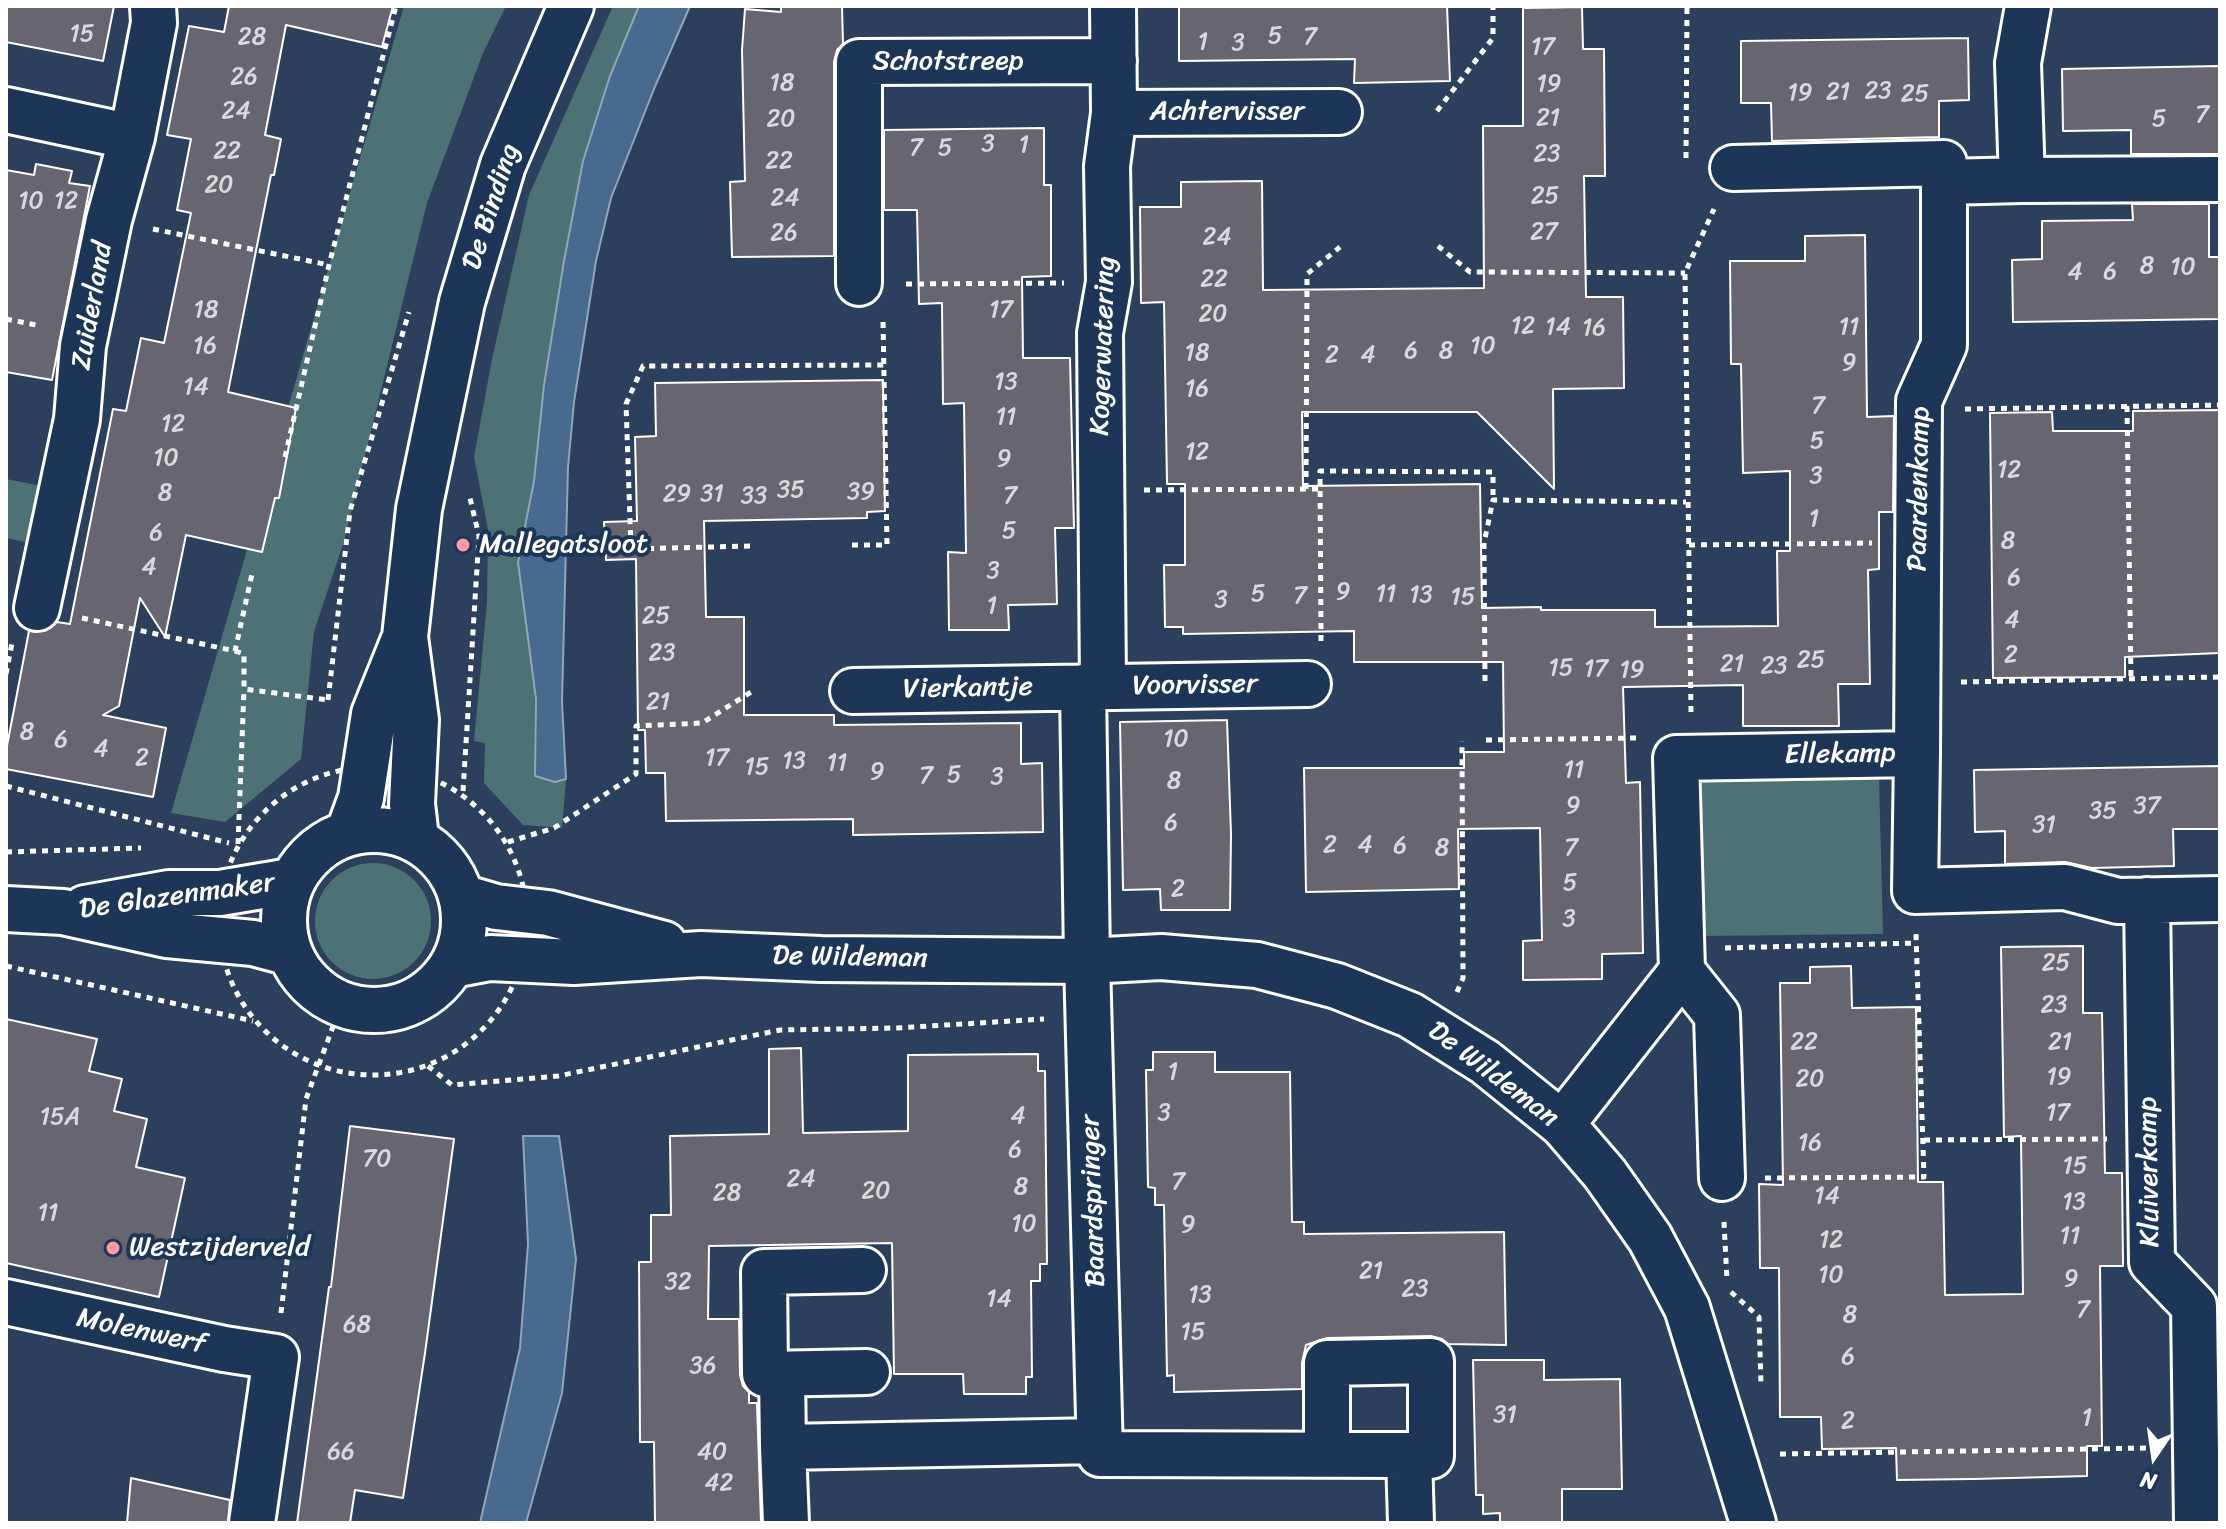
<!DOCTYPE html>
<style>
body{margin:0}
#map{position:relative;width:2226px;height:1529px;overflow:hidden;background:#2c3f5c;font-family:Sriracha,sans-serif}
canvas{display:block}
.frame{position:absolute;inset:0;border:8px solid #fff;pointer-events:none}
.north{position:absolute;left:2114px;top:1417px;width:80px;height:80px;-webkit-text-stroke:6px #1d3557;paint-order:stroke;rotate:193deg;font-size:22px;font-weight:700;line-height:32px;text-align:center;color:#fff}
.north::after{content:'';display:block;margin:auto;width:28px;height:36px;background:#fff;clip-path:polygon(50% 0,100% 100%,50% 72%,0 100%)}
</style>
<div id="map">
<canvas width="2226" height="1529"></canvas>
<div class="frame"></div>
<div class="north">N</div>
</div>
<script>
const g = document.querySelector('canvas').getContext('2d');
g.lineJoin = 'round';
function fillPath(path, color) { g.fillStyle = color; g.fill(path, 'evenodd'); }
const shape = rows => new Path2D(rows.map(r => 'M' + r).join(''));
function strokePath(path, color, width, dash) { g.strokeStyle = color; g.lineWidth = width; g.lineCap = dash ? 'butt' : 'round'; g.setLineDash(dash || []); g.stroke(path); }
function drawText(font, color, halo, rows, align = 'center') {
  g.font = font + ' Sriracha,sans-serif'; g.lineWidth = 8; g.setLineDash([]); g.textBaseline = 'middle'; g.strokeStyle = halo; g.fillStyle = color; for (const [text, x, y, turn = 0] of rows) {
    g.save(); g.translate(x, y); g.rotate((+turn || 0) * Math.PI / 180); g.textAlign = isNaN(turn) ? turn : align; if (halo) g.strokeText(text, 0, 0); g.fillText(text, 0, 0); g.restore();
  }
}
fillPath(shape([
 [404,6,506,6,483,53,427,203,344,541,314,632,301,759,225,822,171,813],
 [613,6,639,6,610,76,583,161,544,385,534,481,535,776,555,782,566,779,562,828,523,825,484,783,485,743,474,741,487,603,488,529,474,457,492,359,529,195],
 [6,479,42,486,30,543,6,538],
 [1879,777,1883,934,1698,936,1697,780],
 '315 921a58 58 0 1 1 116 0a58 58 0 1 1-116 0Z'
]), '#4c7275');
const water = shape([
 [639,6,690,6,654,89,611,198,596,261,574,402,568,467,562,702,566,779,555,782,535,776,536,699,518,562,534,481,544,385,564,261,583,161,610,76,639,6],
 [523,1136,559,1136,576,1259,562,1393,526,1523,480,1523,520,1348,528,1244,523,1136]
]);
fillPath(water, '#476a8e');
strokePath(water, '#91a6bb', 2);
const building = shape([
 [6,6,114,6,103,61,6,42,6,6],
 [229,6,393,6,382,47,286,25,265,135,281,139,274,175,271,175,228,392,296,408,279,498,275,498,262,552,186,535,165,637,140,598,119,706,103,715,166,728,153,797,6,769,6,751,29,631,45,631,57,622,70,624,113,409,126,411,141,338,164,343,191,213,177,210,191,139,167,135,189,26,224,32,229,6],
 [781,6,842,6,843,44,837,50,834,62,834,256,732,257,730,182,745,181,742,50,745,9,781,12,781,6],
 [1179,6,1447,6,1450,81,1354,83,1355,59,1179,61,1179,6],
 [1582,7,1583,49,1604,49,1605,176,1584,176,1586,297,1623,297,1624,388,1553,389,1554,489,1477,412,1302,412,1303,486,1480,484,1482,608,1541,607,1541,610,1655,610,1655,627,1778,626,1777,551,1790,551,1790,471,1743,473,1741,364,1731,364,1730,261,1805,261,1805,236,1865,235,1867,417,1894,416,1893,512,1879,512,1879,569,1868,570,1870,684,1838,684,1839,726,1743,726,1743,685,1623,687,1626,783,1640,782,1643,953,1602,954,1602,979,1523,980,1523,941,1542,940,1540,828,1458,829,1459,889,1306,892,1304,768,1464,768,1464,752,1504,752,1503,662,1354,662,1354,631,1183,634,1183,627,1165,627,1164,565,1185,565,1185,484,1167,484,1164,302,1141,303,1140,207,1181,207,1181,182,1262,181,1263,290,1484,288,1483,126,1523,126,1523,8,1582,7],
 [1968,38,1969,100,1939,101,1939,137,1772,141,1771,103,1741,103,1741,41,1968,38],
 [2220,66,2220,154,2131,154,2131,130,2063,131,2062,69,2220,66],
 [1044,128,1044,185,1051,185,1051,276,1022,277,1023,358,1070,358,1074,528,1055,528,1057,604,1008,605,1009,630,949,630,948,552,966,553,964,403,943,404,942,303,919,304,917,210,884,210,884,130,1044,128],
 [36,164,72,171,69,183,90,186,52,380,6,372,6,170,34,175,36,164],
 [2132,204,2209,204,2209,257,2220,257,2220,319,2013,322,2012,260,2042,259,2042,221,2133,220,2132,204],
 [883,380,885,511,867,512,867,518,704,521,706,617,744,617,744,715,834,715,834,725,1021,723,1021,764,1042,763,1043,832,853,835,853,819,666,821,665,773,646,773,645,730,638,730,636,559,606,560,604,522,637,521,635,437,656,436,655,383,883,380],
 [2220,410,2220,653,2125,657,2125,677,1993,678,1990,413,2052,412,2053,431,2133,431,2133,411,2220,410],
 [1227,720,1231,834,1230,910,1161,910,1160,889,1123,890,1120,722,1227,720],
 [2220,766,2220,829,2173,829,2174,866,2092,868,2065,862,2005,864,2005,831,1975,832,1974,770,2220,766],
 [2083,946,2083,1013,2102,1013,2105,1173,2122,1173,2123,1266,2100,1266,2102,1446,2087,1446,2087,1476,1973,1479,1897,1480,1896,1448,1822,1449,1821,1417,1780,1417,1779,1268,1760,1268,1759,1184,1783,1185,1780,983,1810,983,1810,967,1851,966,1852,1008,1916,1007,1918,1182,1943,1182,1945,1295,2023,1294,2021,1136,2004,1137,2001,947,2083,946],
 [6,1019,97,1039,89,1071,122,1079,114,1111,147,1119,136,1167,185,1178,159,1297,6,1263,6,1019],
 [801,1048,803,1133,908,1131,908,1055,1038,1054,1038,1071,1045,1071,1047,1264,1040,1264,1040,1281,1031,1281,1032,1377,1026,1377,1026,1394,964,1394,963,1374,894,1374,892,1243,709,1246,708,1319,739,1319,740,1375,743,1386,749,1392,749,1403,757,1403,761,1522,655,1523,654,1442,640,1442,639,1262,651,1262,651,1215,671,1215,670,1136,769,1134,769,1049,801,1048],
 [1153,1052,1215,1052,1215,1072,1290,1072,1292,1222,1304,1222,1304,1234,1504,1232,1506,1345,1448,1344,1442,1339,1431,1336,1327,1338,1306,1345,1302,1363,1302,1389,1174,1392,1174,1375,1167,1376,1164,1205,1155,1205,1155,1188,1148,1187,1146,1070,1153,1070,1153,1052],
 [350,1126,454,1139,425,1353,403,1498,355,1490,350,1523,297,1523,329,1287,331,1287,350,1126],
 [1473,1360,1544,1360,1544,1380,1620,1379,1622,1489,1562,1489,1562,1523,1500,1523,1500,1513,1483,1514,1483,1495,1476,1495,1473,1360],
 [131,1478,230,1500,228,1523,127,1523,131,1478]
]);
fillPath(building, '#666570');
strokePath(building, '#fff', 2);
const minor = shape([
 [6,110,132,137],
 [1114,113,1339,112],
 [1733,168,1944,163,1944,345,1919,401,1917,754],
 [2022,180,2220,179],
 [1944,182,2022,180,2018,63,2028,6],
 [859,283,859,62,1114,61],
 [37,608,77,419,83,346,109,220,132,137,154,23,153,6],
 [1083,687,1087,961,1100,1454,1409,1455,1411,1523],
 [1103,687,1100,333,1109,282,1107,166,1114,113,1113,6],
 [853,691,1308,684],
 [2147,900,2152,1262,2194,1306,2197,1523],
 [1562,1124,1682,971],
 [1722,1178,1717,1015,1682,971,1676,758,1917,754,1915,891,2065,887,2118,901,2220,899],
 [863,1270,764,1272,765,1374,867,1372],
 [6,1302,224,1349,276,1357,252,1523],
 [782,1374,783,1447],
 [1327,1454,1327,1363,1431,1361,1431,1456,1409,1455],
 [786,1523,783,1447,1100,1441]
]);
const tertiary = shape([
 '284 920a90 90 0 1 1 180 0a90 90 0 1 1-180 0Z',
 [349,831,361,798,374,714,403,642],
 [416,838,412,804,416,720,405,637,419,509,462,302,503,165,571,6],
 [462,897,496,907,548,913,664,944],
 [85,908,169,893,220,893,291,881],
 [6,909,63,912,167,935,253,943,287,952],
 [453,965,490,958,574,962,701,954,821,959,1087,961,1161,957,1257,965,1337,986,1410,1015,1485,1062,1562,1124,1605,1174,1650,1238,1687,1308,1753,1523]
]);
strokePath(minor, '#fff', 50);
strokePath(tertiary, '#fff', 50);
strokePath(shape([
 [1437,111,1493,38,1493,6],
 [1686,158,1687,6],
 [153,229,329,265],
 [1438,246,1470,272,1685,273],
 [906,284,1064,283],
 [6,319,41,326],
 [2127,406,2131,678],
 [1965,409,2220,405],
 [285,457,329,265,396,6],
 [1306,489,1307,274,1340,247],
 [1144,490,1319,489],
 [852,545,887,545,883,319],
 [1689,545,1872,543],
 [750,546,631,549,626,404,643,366,885,365],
 [82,618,235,651,252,574],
 [1321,641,1320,471,1493,472,1493,500],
 [235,651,244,654,244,689,328,700],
 [6,674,12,643],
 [1485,681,1484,543,1493,500,1686,502],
 [1961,682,2220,677],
 [328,700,350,511,409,312],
 [1691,712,1685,273,1714,209],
 [1486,740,1637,738],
 '219 921a154 154 0 1 1 308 0a154 154 0 1 1-308 0Z',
 [6,786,229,843],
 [463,791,479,536,469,494],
 [508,842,554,828,636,774,636,726,702,723,751,692],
 [238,844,244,689],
 [6,852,141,848],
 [1725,948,1916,943],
 [6,966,253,1021],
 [1457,992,1463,978,1462,741],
 [428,1066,452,1085,558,1076,780,1030,897,1028,1044,1019],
 [1924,1140,2107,1139],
 [1765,1178,1924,1177,1916,934],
 [1724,1222,1727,1280],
 [1731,1292,1759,1317,1761,1385],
 [281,1313,306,1099,341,1005],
 [1780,1454,2150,1448]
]), '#fff', 5, [6, 6]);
strokePath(minor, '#1d3557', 44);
strokePath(tertiary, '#1d3557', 44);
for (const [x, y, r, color] of [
 [463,545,8,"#ff9aa2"],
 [113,1248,8,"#ff9aa2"]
]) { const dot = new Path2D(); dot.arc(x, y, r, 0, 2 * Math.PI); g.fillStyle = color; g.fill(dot); strokePath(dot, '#1d3557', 3); }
drawText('24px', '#d9d8db', null, [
 ["15",82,35],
 ["5",1275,37],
 ["28",252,38],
 ["7",1310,38],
 ["1",1203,43],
 ["3",1238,44],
 ["17",1543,48],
 ["26",244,78],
 ["18",782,84],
 ["19",1549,85],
 ["23",1878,92],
 ["21",1838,93],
 ["19",1800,94],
 ["25",1915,95],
 ["24",236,112],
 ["7",2202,116],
 ["21",1548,119],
 ["20",781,120],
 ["5",2159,120],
 ["3",988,145],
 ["1",1024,146],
 ["7",916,149],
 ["5",945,149],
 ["22",227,152],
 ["23",1547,155],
 ["22",779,162],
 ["20",219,186],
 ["25",1545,197],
 ["24",785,199],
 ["10",31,202],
 ["12",66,202],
 ["27",1544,233],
 ["26",784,234],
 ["24",1217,238],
 ["8",2147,267],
 ["10",2183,268],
 ["4",2075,273],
 ["6",2110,273],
 ["22",1214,280],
 ["18",206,311],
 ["17",1001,311],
 ["20",1213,315],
 ["12",1523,327],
 ["14",1558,328],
 ["11",1849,328],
 ["16",1594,329],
 ["16",205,347],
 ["10",1483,347],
 ["6",1411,352],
 ["8",1446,352],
 ["18",1197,354],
 ["2",1332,356],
 ["4",1368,356],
 ["9",1849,364],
 ["13",1006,383],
 ["14",196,388],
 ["16",1197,390],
 ["7",1818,407],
 ["11",1006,418],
 ["12",173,425],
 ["5",1817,442],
 ["12",1197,453],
 ["10",166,459],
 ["9",1004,460],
 ["12",2009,471],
 ["3",1816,477],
 ["35",791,491],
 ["39",861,493],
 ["8",165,494],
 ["29",677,495],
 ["31",712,495],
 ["33",754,497],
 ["7",1010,497],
 ["1",1814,520],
 ["5",1009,532],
 ["6",156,534],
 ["8",2008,542],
 ["4",149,568],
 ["3",993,572],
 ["6",2014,579],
 ["9",1343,593],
 ["5",1258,595],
 ["11",1386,595],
 ["13",1421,596],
 ["7",1300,597],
 ["15",1463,598],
 ["3",1221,601],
 ["1",992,607],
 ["25",656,617],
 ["4",2012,621],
 ["23",662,654],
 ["2",2011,656],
 ["25",1811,661],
 ["21",1732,665],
 ["23",1774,667],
 ["15",1561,669],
 ["17",1596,670],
 ["19",1632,671],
 ["21",658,703],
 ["8",27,733],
 ["10",1176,740],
 ["6",61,741],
 ["4",101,750],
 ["2",142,759],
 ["17",717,759],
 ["13",794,762],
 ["11",837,764],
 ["15",757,768],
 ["11",1574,771],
 ["9",877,773],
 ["5",954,776],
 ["7",926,777],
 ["3",997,778],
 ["8",1174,782],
 ["9",1573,807],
 ["37",2147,807],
 ["35",2103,812],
 ["6",1171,824],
 ["31",2044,826],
 ["2",1330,846],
 ["4",1365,846],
 ["6",1400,847],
 ["8",1442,849],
 ["7",1571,849],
 ["5",1570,884],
 ["2",1178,890],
 ["3",1569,920],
 ["25",2056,964],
 ["23",2054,1006],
 ["22",1804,1043],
 ["21",2060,1043],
 ["1",1173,1073],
 ["19",2059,1078],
 ["20",1810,1080],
 ["3",1164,1114],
 ["17",2058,1114],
 ["4",1018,1117],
 ["15A",60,1118],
 ["16",1810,1144],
 ["6",1015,1151],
 ["70",377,1160],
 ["15",2075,1167],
 ["24",801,1180],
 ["7",1178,1183],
 ["8",1021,1188],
 ["20",876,1192],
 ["28",727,1194],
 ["14",1827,1197],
 ["13",2074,1203],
 ["11",48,1214],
 ["10",1024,1225],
 ["9",1188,1226],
 ["11",2070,1237],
 ["12",1831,1241],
 ["21",1371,1272],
 ["10",1831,1276],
 ["9",2071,1280],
 ["32",678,1283],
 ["23",1415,1290],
 ["13",1200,1296],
 ["14",999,1300],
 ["7",2083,1311],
 ["8",1850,1316],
 ["68",357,1326],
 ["15",1193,1333],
 ["6",1848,1358],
 ["36",703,1367],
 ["31",1505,1416],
 ["1",2087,1419],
 ["2",1848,1422],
 ["66",341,1453],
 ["40",712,1453],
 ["42",719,1484]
]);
drawText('28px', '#fff', '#1d3557', [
 ["Schotstreep",948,62],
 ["Achtervisser",1227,112],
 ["De Binding",492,207,-72],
 ["Zuiderland",93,306,-80],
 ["Kogerwatering",1104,346,-88],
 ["Paardenkamp",1920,489,-89],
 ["Voorvisser",1195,686,-1],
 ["Vierkantje",968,689,-1],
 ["Ellekamp",1840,755,-1],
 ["De Glazenmaker",177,897,-8],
 ["De Wildeman",850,958,1],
 ["De Wildeman",1493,1075,37],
 ["Kluiverkamp",2150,1172,-91],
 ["Baardspringer",1094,1201,-92],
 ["Molenwerf",141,1332,12]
]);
drawText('28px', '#fff', '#1d3557', [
 ["Mallegatsloot",479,545],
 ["Westzijderveld",129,1248]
], 'left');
</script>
